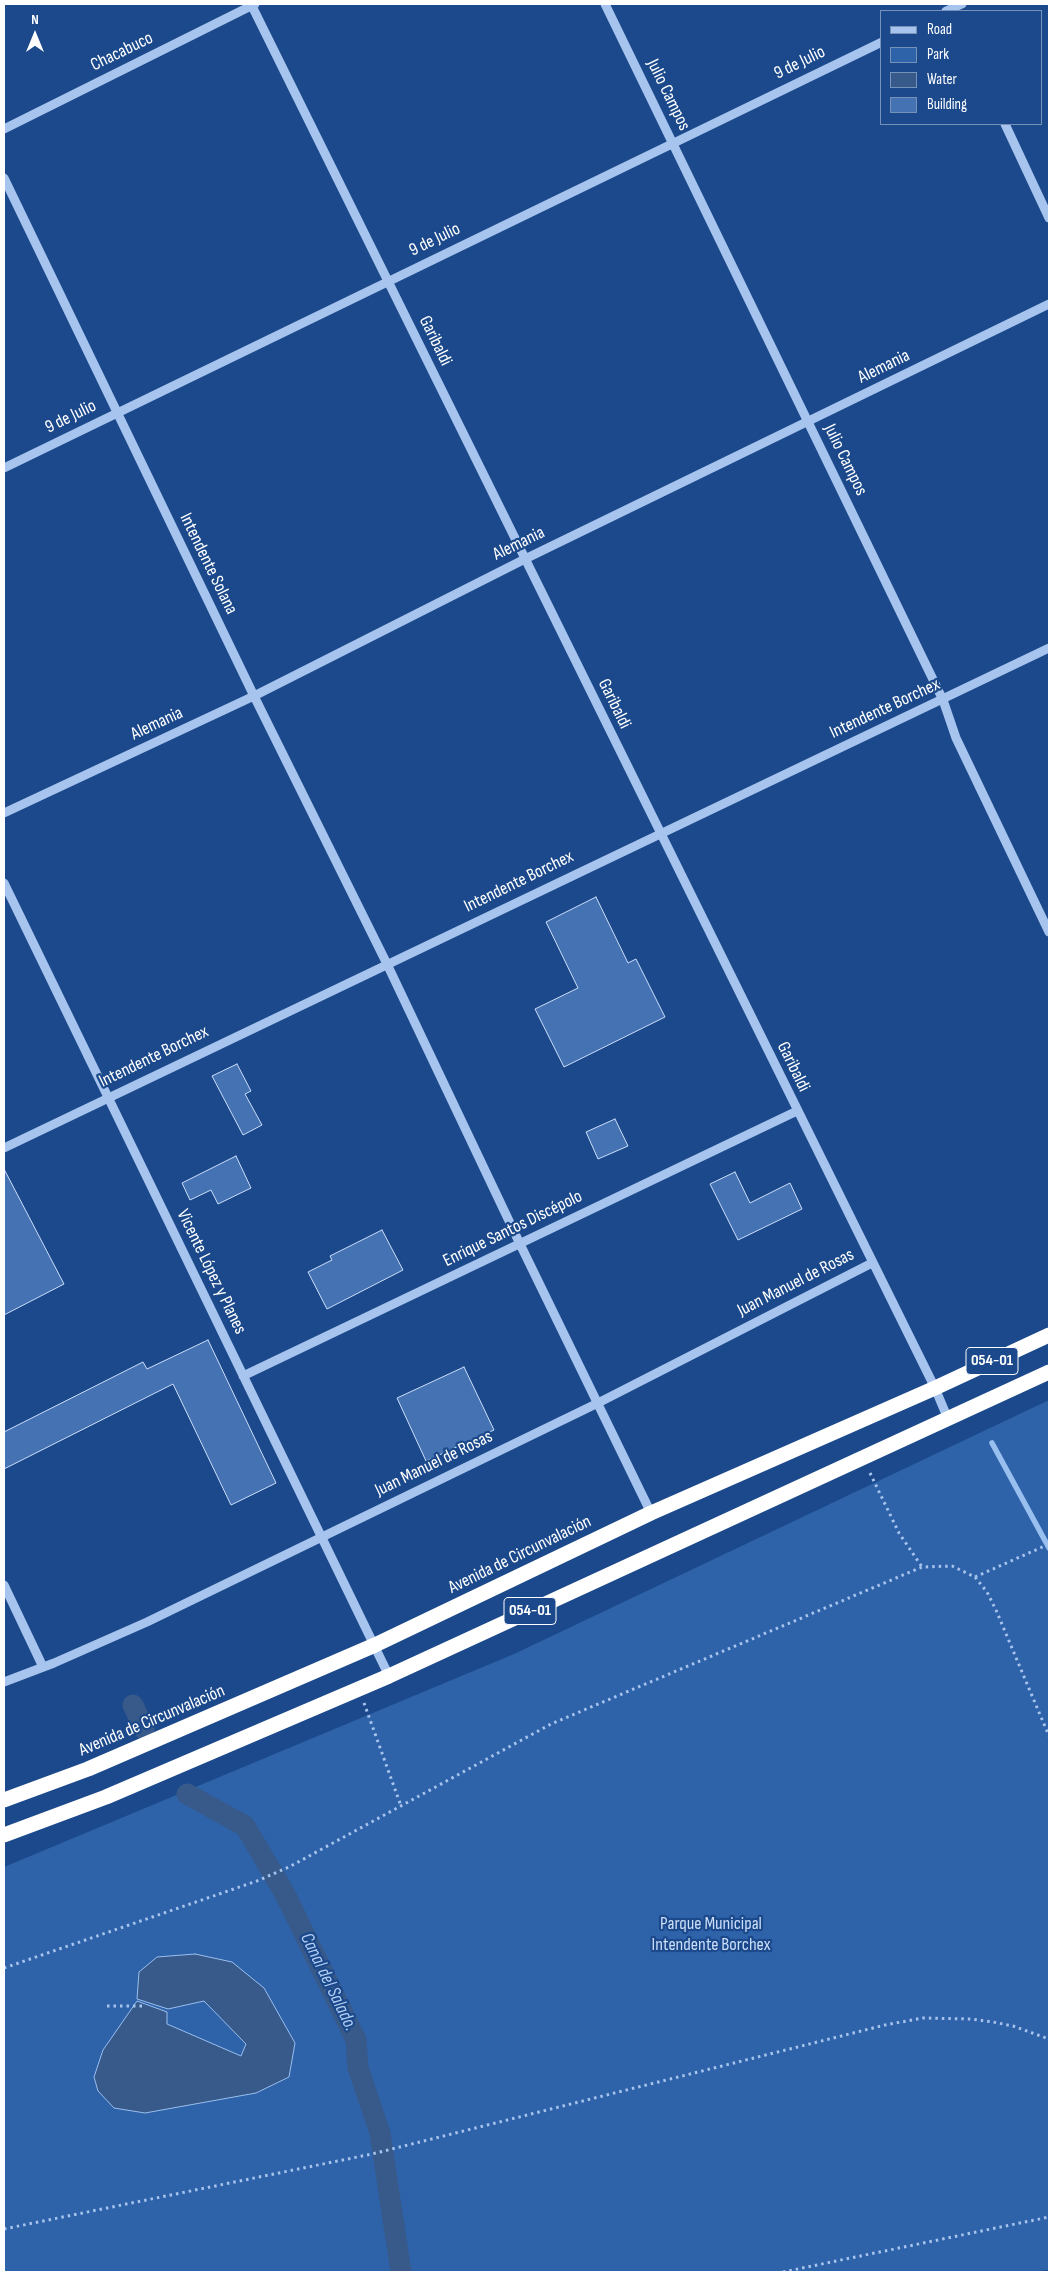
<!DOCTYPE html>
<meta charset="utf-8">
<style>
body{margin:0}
#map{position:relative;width:1053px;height:2276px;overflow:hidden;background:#1b498b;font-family:"Sofia Sans Condensed",sans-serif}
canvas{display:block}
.frame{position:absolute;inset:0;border:5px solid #fff;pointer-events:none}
.legend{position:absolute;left:880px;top:10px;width:162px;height:115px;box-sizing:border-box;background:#1b498b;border:1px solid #7692b9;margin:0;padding:6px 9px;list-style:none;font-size:15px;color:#fff}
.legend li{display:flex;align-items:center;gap:10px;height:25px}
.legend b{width:25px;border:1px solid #7692b9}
.north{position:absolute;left:10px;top:10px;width:50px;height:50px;-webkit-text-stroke:4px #1b498b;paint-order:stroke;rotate:0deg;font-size:14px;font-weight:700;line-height:20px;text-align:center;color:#fff}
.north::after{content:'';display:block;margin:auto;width:18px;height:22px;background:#fff;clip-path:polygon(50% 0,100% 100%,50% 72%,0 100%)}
</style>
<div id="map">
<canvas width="1053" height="2276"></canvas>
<div class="frame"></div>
<ul class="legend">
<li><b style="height:6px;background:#a6c4ed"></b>Road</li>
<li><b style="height:14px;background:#2e62a9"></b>Park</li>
<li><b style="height:14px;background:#385a8a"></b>Water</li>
<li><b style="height:14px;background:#4472b3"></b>Building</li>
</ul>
<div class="north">N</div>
</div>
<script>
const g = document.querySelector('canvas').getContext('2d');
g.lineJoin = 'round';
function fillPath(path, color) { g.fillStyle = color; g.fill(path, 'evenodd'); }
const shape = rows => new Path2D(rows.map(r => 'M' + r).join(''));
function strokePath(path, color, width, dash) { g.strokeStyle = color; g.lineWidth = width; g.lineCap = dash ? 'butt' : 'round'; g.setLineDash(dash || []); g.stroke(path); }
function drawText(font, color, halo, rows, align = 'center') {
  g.font = font + ' "Sofia Sans Condensed",sans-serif'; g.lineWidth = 4.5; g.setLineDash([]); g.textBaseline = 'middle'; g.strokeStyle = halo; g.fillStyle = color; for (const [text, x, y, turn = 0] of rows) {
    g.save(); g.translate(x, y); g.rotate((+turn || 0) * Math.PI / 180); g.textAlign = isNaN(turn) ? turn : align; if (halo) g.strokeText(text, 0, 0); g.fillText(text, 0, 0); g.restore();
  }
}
fillPath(shape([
 [1049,1400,1049,2270,1030,2272,4,2272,4,1867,514,1654]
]), '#2e62a9');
const water = shape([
 [195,1954,232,1962,264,1988,295,2043,289,2077,256,2093,145,2113,114,2108,98,2091,94,2077,103,2050,137,2001,167,2012,167,2024,241,2056,246,2044,204,2001,168,2009,137,1999,139,1972,157,1957,195,1954]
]);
fillPath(water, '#385a8a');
strokePath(water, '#99bfef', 1);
strokePath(shape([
 [992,1443,1049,1548]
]), '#99bfef', 5.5);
strokePath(shape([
 [133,1705,144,1729],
 [187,1794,245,1826,285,1894,356,2040,358,2068,380,2133,401,2272]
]), '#385a8a', 21);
const building = shape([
 [596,897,628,963,636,959,665,1017,564,1067,535,1009,578,988,546,922,596,897],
 [237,1064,251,1091,245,1094,262,1125,243,1135,212,1076,237,1064],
 [615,1119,628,1146,598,1159,586,1132,615,1119],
 [236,1156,251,1188,218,1204,211,1190,190,1200,182,1183,236,1156],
 [4,1169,64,1284,4,1315,4,1169],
 [735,1172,750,1203,790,1183,802,1209,738,1240,710,1184,735,1172],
 [382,1230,403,1270,327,1309,308,1272,332,1260,330,1256,382,1230],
 [208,1340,276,1483,231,1505,173,1384,4,1469,4,1432,143,1362,147,1369,208,1340],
 [464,1367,494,1430,426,1461,397,1398,464,1367]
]);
fillPath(building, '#4472b3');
strokePath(building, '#ccdff9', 1);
strokePath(shape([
 [870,1473,899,1533,922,1567],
 [975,1577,1049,1544],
 [364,1703,401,1806],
 [4,1968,257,1881,289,1867,551,1724,922,1567,952,1566,975,1577,987,1592,996,1610,1049,1736],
 [107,2006,143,2006],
 [4,2229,372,2154,885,2025,923,2018,971,2019,993,2022,1013,2026,1049,2039],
 [783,2272,1049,2217]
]), '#a6c4ed', 3, [2.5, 4]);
strokePath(shape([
 [251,4,935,1388,948,1419],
 [605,4,943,700,956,738,1049,932],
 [946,11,962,4],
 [1005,124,1049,218],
 [4,129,255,4],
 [4,178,254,696,387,964,520,1244,651,1513],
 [4,468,882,42],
 [4,813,254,696,525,559,1049,304],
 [4,883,389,1676],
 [4,1148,1049,648],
 [243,1376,797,1111],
 [4,1585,43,1667],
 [4,1682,54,1663,147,1622,598,1403,872,1263]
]), '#a6c4ed', 9);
strokePath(shape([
 [4,1800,88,1769,375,1645,651,1513,935,1388,1049,1335],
 [4,1835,106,1797,389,1676,1049,1372]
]), '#fff', 15);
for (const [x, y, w] of [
 [992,1361,52],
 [530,1611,52]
]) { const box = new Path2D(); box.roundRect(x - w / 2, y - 13.5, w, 27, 4); g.fillStyle = '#1b498b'; g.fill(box); strokePath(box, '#fff', 1); }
drawText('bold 16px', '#fff', null, [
 ["054-01",992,1361],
 ["054-01",530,1611]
]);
drawText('18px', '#fff', '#1b498b', [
 ["Chacabuco",122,52,-26],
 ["9 de Julio",800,63,-26],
 ["Julio Campos",668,95,64],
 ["9 de Julio",435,240,-26],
 ["Garibaldi",435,341,64],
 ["Alemania",884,367,-26],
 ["9 de Julio",71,417,-26],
 ["Julio Campos",845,460,64],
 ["Alemania",519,544,-26],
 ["Intendente Solana",208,564,64],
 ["Garibaldi",614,704,64],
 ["Intendente Borchex",885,709,-25],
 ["Alemania",157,724,-25],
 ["Intendente Borchex",519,882,-26],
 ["Intendente Borchex",154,1057,-26],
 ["Garibaldi",793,1067,64],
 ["Enrique Santos Discépolo",513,1229,-26],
 ["Vicente López y Planes",211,1272,64],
 ["Juan Manuel de Rosas",796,1283,-27],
 ["Juan Manuel de Rosas",434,1464,-26],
 ["Avenida de Circunvalación",520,1555,-26],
 ["Avenida de Circunvalación",152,1721,-23]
]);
drawText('18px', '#ccdff9', '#1b498b', [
 ["Parque Municipal",711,1924],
 ["Intendente Borchex",711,1945]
]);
drawText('italic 19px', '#b2cef4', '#1b498b', [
 ["Canal del Salado.",328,1982,64]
]);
</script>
